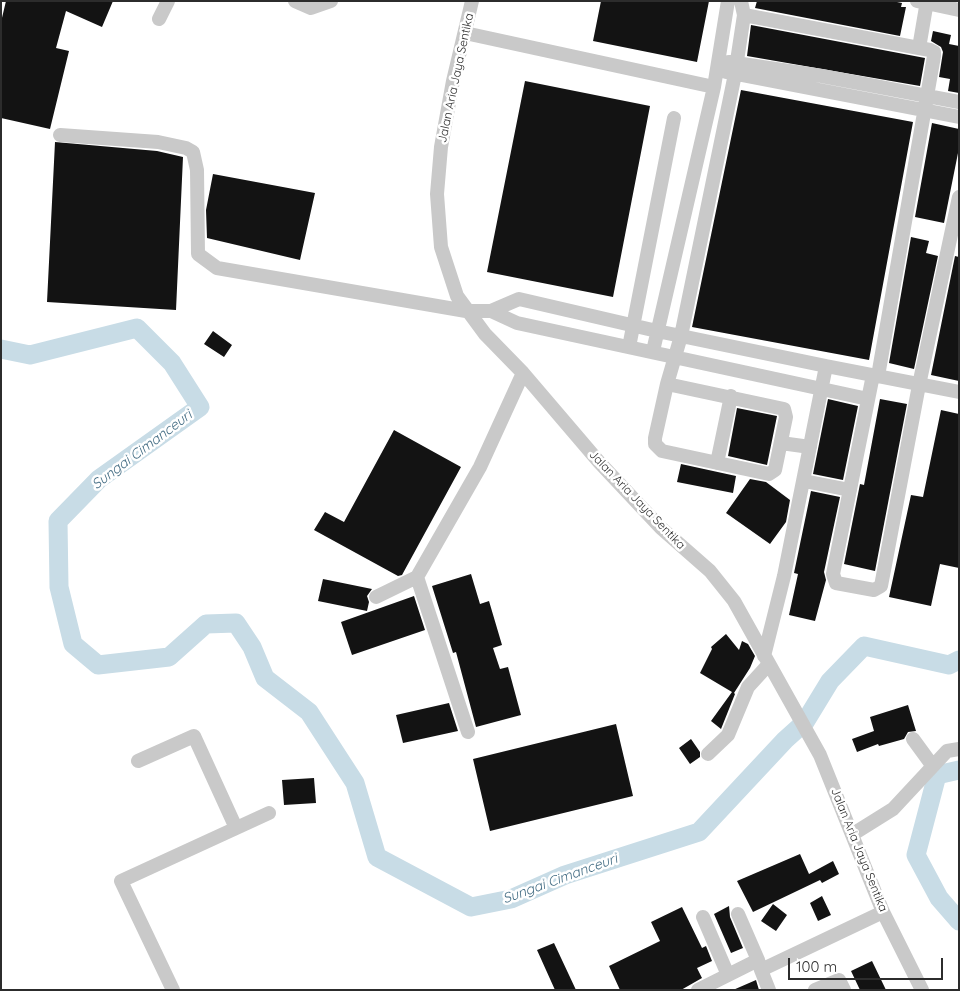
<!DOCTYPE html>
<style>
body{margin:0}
#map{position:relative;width:960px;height:991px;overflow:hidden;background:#fff;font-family:Quicksand,sans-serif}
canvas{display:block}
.frame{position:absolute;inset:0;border:2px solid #2c2c2c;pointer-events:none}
.scale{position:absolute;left:788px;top:958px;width:155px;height:22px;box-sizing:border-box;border:2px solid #2c2c2c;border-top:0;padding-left:6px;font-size:15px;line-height:18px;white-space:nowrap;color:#2c2c2c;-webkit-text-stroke:4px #fff;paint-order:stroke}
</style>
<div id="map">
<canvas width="960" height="991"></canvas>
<div class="frame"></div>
<div class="scale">100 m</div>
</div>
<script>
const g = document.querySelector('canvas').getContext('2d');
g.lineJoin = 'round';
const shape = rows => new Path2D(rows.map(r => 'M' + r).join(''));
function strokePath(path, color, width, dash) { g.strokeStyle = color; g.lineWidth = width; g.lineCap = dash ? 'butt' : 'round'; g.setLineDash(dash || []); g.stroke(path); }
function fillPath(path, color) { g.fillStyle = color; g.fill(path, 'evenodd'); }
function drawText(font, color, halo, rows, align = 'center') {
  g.font = font + ' Quicksand,sans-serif'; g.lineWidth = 5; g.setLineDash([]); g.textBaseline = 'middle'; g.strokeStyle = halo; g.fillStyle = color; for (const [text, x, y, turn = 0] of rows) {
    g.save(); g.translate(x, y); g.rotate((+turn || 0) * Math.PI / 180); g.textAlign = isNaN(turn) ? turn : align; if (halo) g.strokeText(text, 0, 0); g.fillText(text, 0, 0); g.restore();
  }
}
strokePath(shape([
 [1,349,30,355,137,328,172,363,200,407,99,479,58,521,59,587,73,644,98,665,169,657,206,624,236,623,252,647,265,678,309,712,355,783,377,857,471,907,511,899,565,875,699,832,785,740,805,722,830,681,864,646,949,665,959,660],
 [959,770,937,775,916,855,939,898,959,921]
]), '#c8dce6', 19);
fillPath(shape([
 [6,1,113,1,102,27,66,11,56,48,69,51,50,129,1,118,1,22],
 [601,1,709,1,697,62,593,41],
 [757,1,892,1,902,3,901,7,906,7,900,36,755,8],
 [751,25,925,58,920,86,747,56],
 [933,31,951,35,949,44,959,46,959,93,948,91,950,79,939,77,943,52,941,47,931,41],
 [525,81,650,106,613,297,487,272],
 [741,90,913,122,869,360,692,327],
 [932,123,959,129,959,148,944,223,915,217],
 [55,142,157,151,183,157,176,310,47,302],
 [213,174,315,193,300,260,207,238,206,210],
 [911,237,929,241,926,253,938,256,914,369,889,363],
 [955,256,959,257,959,381,931,375],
 [213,331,232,345,224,357,204,344],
 [828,399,858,406,843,480,813,474],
 [880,399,907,404,875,571,844,564,860,484,864,485],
 [737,408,777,416,767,465,728,456],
 [941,410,959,414,959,568,940,564,931,606,889,597,911,495,923,497],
 [394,430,461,467,402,575,398,576,314,530,325,512,344,522],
 [681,464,736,476,733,493,677,482],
 [750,479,766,482,790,500,786,522,770,544,726,513],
 [811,491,840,497,824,572,826,580,815,621,789,615,798,574,794,573],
 [471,574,480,604,489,601,502,645,493,648,500,669,508,667,521,715,476,727,456,652,453,653,432,586],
 [323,579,372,589,367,596,369,602,367,611,318,601],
 [414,596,425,630,352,655,341,622],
 [726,634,739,650,742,641,748,644,755,656,750,668,734,693,735,694,721,729,711,721,732,692,700,673,712,649,711,647],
 [449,703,458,731,403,743,396,715],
 [908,705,916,731,908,732,904,739,879,746,878,744,857,752,852,739,874,731,870,717],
 [616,724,633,796,490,831,473,759],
 [691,739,700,752,700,757,690,764,679,748],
 [314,778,316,803,284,805,282,780],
 [800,854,809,874,833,861,839,874,822,883,820,880,753,912,737,881],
 [822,896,831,915,818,921,810,903],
 [773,904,787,915,776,931,761,921],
 [729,906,730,917,743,948,731,953,714,914],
 [682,907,702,948,706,946,712,961,697,968,702,978,681,990,620,990,609,966,660,941,651,922],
 [554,943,576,990,555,990,537,950],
 [872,961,886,990,860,990,851,971],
 [756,980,759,990,733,990]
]), '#131313');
strokePath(shape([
 [295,1,311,8,331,1],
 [472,1,453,81,441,147,437,194,441,247,457,296,485,334,523,373,599,462,661,528,710,571,734,601,820,755,883,912,922,990],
 [917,1,959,10],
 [744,15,919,48,927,1],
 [159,19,168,1],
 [465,33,714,87],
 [729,62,822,76,959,102],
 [726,72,959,117],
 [60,135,158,142,186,148,193,152,197,170,198,254,217,268,466,311,491,311,519,299,657,331,826,366,784,576,764,656],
 [491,311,517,323,868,399],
 [629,347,674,118],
 [653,351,714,87,728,1],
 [826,366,959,392],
 [873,375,833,574,836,583,874,590,881,586,919,385,959,197],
 [878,376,934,56,934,52,930,50,919,48],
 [667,384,784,409,786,417,775,470,769,474,662,451,655,444,655,438,667,384,681,336,735,74,744,15,741,1],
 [781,443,810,447],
 [717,463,731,396],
 [804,481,850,490],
 [417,577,468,732],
 [376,597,417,577,480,467,523,373],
 [913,739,932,765],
 [708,754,728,735,748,687,769,664],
 [138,761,194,736,236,828],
 [853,834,893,809,947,751,959,749],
 [738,914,758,960],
 [703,917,728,975],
 [761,970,769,990],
 [173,990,121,881,269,813],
 [698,990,758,960,761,970,883,912],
 [815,990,839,980,844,990]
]), '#c9c9c9', 14);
drawText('12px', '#2c2c2c', '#fff', [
 ["Jalan Aria Jaya Sentika",456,78,-78],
 ["Jalan Aria Jaya Sentika",637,500,46],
 ["Jalan Aria Jaya Sentika",859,850,68]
]);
drawText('italic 14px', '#446d84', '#fff', [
 ["Sungai Cimanceuri",142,450,-37],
 ["Sungai Cimanceuri",560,879,-20]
]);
</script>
